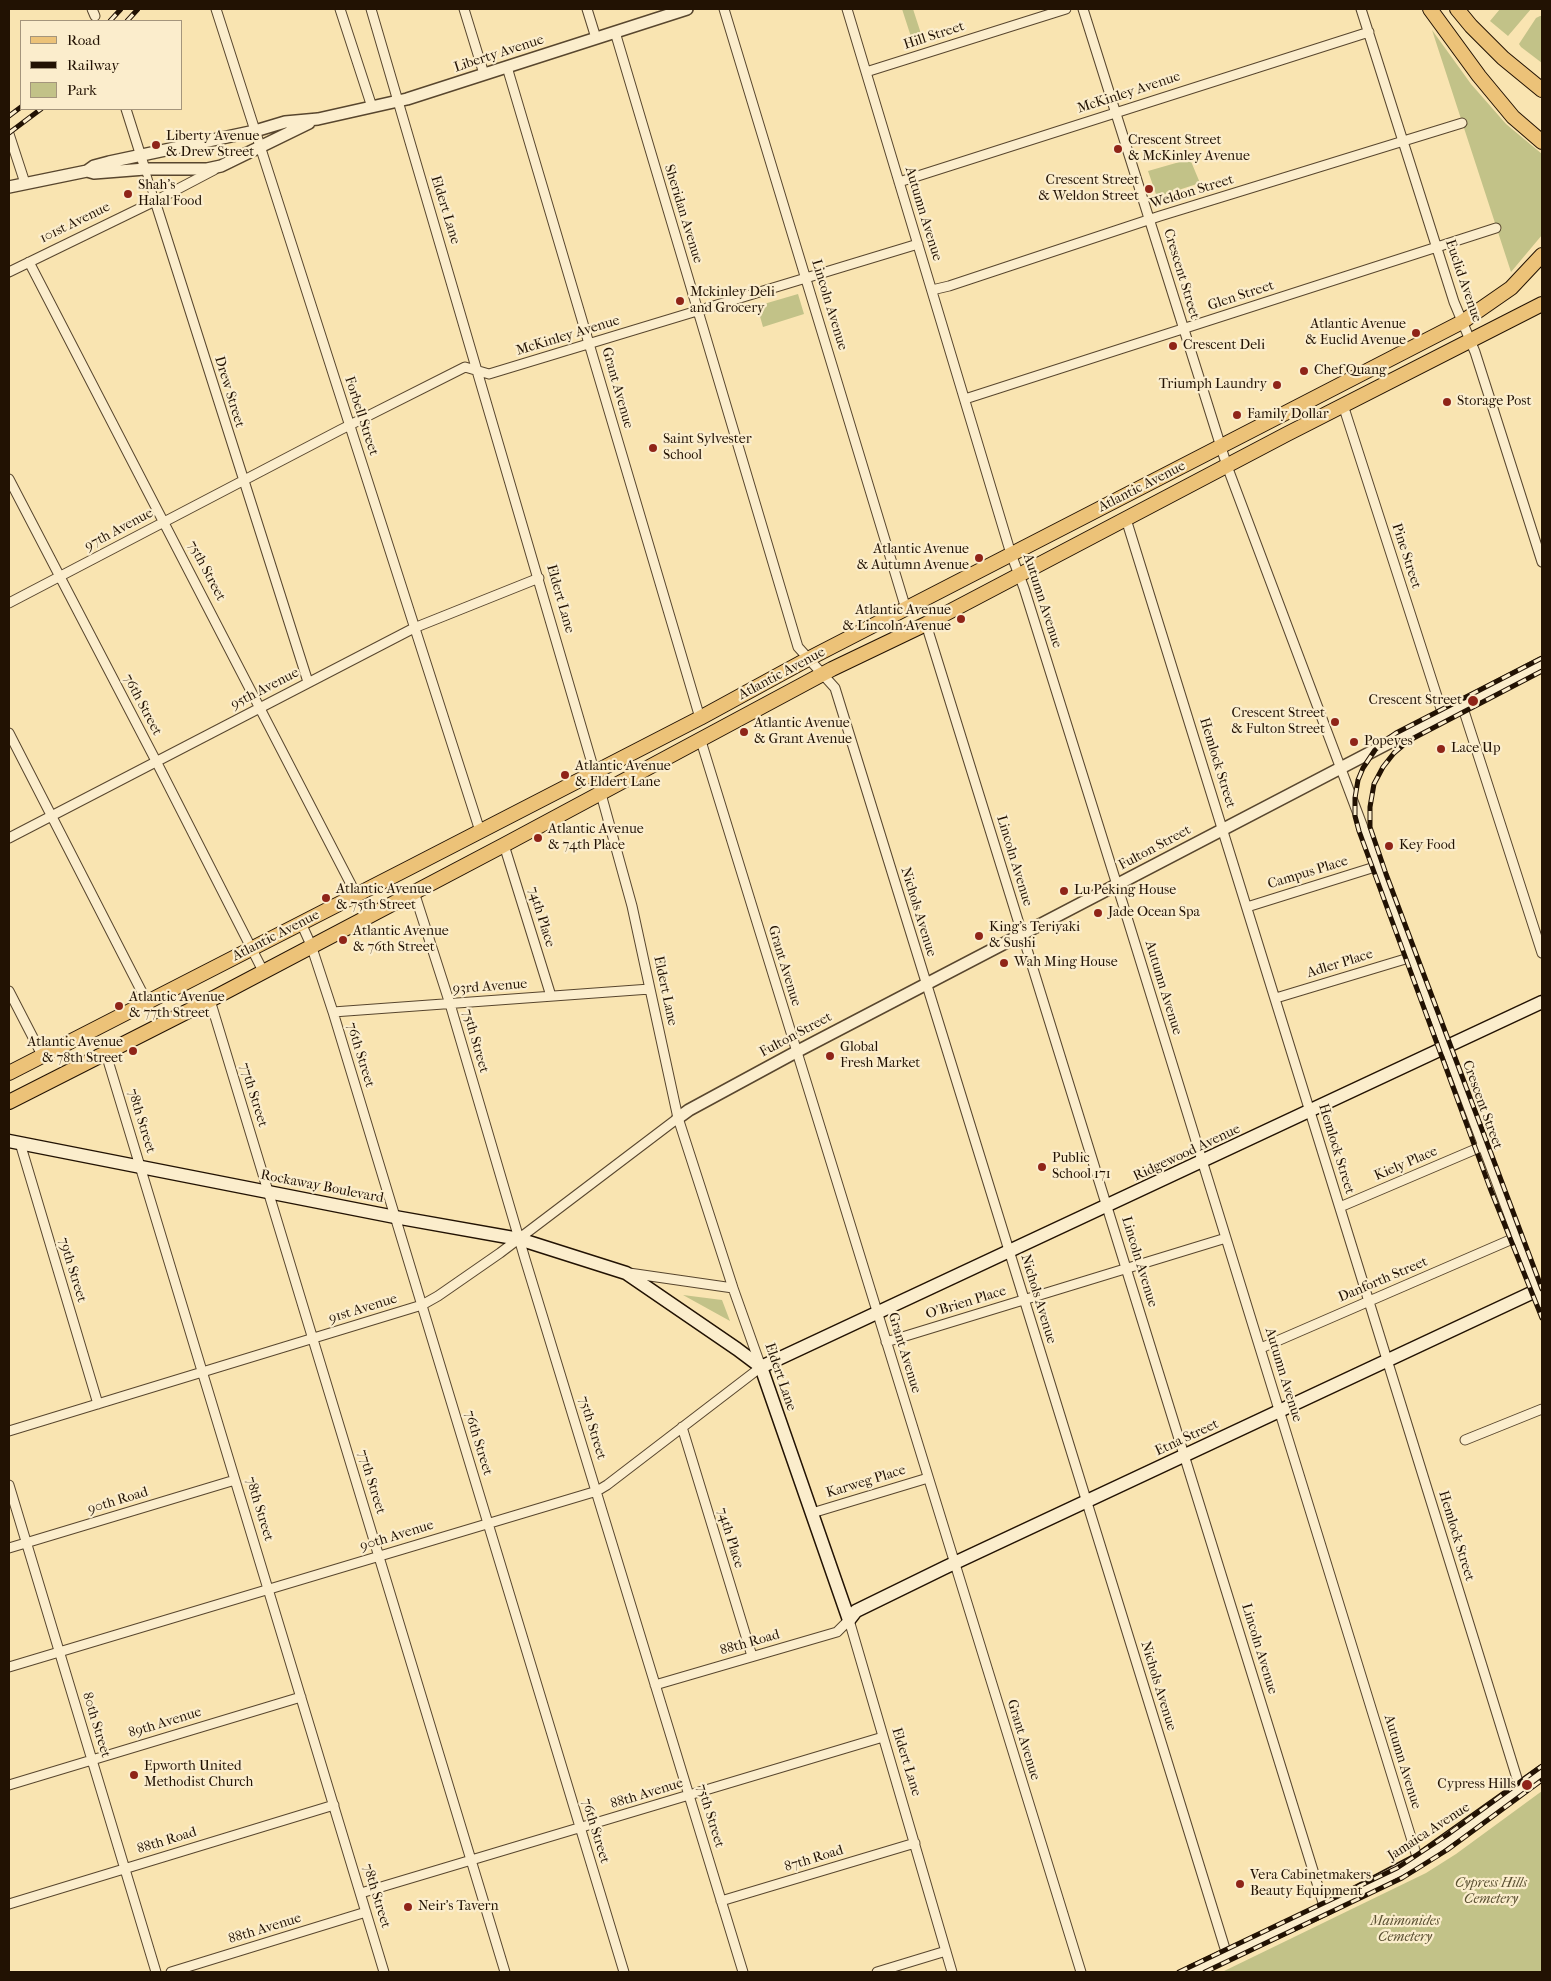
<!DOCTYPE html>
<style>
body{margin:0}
#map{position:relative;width:1551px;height:1981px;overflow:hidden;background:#f9e4b1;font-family:"IM FELL French Canon",serif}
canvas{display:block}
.frame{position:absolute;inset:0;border:10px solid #221203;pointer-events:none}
.legend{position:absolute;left:20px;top:20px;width:162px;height:90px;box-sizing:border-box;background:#fbedcc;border:1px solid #a4957c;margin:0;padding:6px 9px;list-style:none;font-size:15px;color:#221203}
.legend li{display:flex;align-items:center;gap:10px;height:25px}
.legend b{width:25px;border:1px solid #a4957c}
</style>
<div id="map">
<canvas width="1551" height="1981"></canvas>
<div class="frame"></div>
<ul class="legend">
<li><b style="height:6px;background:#ecc278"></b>Road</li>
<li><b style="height:6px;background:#221203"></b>Railway</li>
<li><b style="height:14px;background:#c2c288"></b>Park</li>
</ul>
</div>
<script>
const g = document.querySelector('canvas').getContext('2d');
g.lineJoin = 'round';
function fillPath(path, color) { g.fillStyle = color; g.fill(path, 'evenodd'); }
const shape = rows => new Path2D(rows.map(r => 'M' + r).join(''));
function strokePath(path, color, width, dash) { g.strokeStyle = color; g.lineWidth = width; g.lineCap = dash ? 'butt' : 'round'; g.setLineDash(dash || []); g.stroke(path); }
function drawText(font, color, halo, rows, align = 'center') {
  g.font = font + ' "IM FELL French Canon",serif'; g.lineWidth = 4.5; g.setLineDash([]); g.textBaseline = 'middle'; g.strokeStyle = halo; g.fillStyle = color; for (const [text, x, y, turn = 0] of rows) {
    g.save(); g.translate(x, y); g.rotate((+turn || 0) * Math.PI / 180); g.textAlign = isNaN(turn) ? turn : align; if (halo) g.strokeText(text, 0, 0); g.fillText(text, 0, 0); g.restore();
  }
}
fillPath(shape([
 [902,9,913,9,924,43,914,46],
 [1500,9,1531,9,1508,36,1490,21],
 [1540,16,1542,16,1542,63,1521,47,1519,44,1536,18],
 [1432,30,1471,84,1506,124,1542,154,1542,235,1511,272],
 [1190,159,1200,183,1157,197,1148,171],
 [798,294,804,314,763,327,757,306],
 [683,1295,722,1300,730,1321],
 [1542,1791,1542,1972,1222,1972,1426,1873,1456,1854]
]), '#c2c288');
const pedestrian = shape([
 [145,169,155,201]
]);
const minor = shape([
 [92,9,95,16],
 [216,9,480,831],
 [340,9,372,107],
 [464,9,484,74],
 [587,9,596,38],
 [724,9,906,609],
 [847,9,1011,554,1024,588,1117,885,1418,1860],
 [1083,9,1227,466,1542,1303],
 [1361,9,1454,302,1475,352,1542,562],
 [615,32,798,647,835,688,1227,1955],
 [507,67,700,718],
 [866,72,1066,9],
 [126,109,145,169],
 [9,134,25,183],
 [899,182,1369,32],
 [155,201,308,682],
 [29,262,356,894],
 [9,272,155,201,214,170],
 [932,290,949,286,1160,216,1462,123],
 [965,399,1496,228],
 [1343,405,1443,715],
 [9,479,156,761,263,971],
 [1126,519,1520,1788],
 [9,603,340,430,465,367,489,374,918,244],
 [926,624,1325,1909],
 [1462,705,1542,953],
 [9,733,147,1002],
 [701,741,1081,1972],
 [9,838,414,628,539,578],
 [504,845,551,996],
 [414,892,450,1004,525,1259,743,1972],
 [1247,907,1378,866],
 [301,923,311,945,333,1012,624,1972],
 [9,991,42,1055],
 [1276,998,1412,957],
 [210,1000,505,1972],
 [333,1012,650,989],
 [106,1054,384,1972],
 [20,1143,98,1404],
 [1340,1207,1483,1146],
 [629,1273,733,1288],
 [886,1342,1226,1238],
 [1261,1348,1517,1237],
 [682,1427,752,1656],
 [9,1431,422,1305,438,1296,500,1253,678,1118],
 [1465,1440,1542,1409],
 [9,1485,156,1972],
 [812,1513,928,1478],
 [9,1548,235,1480],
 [9,1667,597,1491,607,1485,761,1367,733,1288,678,1118,632,906,601,794,371,9],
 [655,1685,837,1632,849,1620,952,1972],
 [9,1785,301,1697],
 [361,1893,883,1737],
 [721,1901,915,1843],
 [9,1904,334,1805],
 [171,1972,366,1912],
 [877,1972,946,1951]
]);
const tertiary = shape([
 [87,171,94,166,109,162,255,131,285,122,318,119,407,99,687,9],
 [9,187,87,171,94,173,145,169,207,169,221,166,309,123],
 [678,1118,689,1110,796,1052,1542,663]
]);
const secondary = shape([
 [9,1141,395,1217,519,1239,626,1273,737,1349,761,1367],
 [761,1367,1542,1002],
 [761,1367,849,1620],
 [849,1620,856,1611,946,1567,1542,1288],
 [1191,1972,1325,1909,1418,1860,1542,1772]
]);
const primary = shape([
 [1430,9,1479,76,1513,117,1542,142],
 [1457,9,1471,26,1503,58,1542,90],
 [9,1073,407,869,700,718,808,659,1462,322,1511,288,1542,255],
 [9,1102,210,1000,504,845,832,669,926,624,1287,434,1542,304]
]);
strokePath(pedestrian, '#58462e', 9);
strokePath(minor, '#58462e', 11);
strokePath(tertiary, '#58462e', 14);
strokePath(secondary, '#221203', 15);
strokePath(primary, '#221203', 16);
strokePath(pedestrian, '#fbedcc', 7);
strokePath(minor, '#fbedcc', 9);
strokePath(tertiary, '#fbedcc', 11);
strokePath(secondary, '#fbedcc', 12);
strokePath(primary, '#ecc278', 14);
const rail = shape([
 [110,21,121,9],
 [127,21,138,9],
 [9,116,21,107],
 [9,133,41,109],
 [1542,658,1396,733,1386,740,1375,750,1363,768,1358,780,1355,798,1355,816,1359,831,1490,1188,1542,1318],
 [1542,671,1408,741,1394,753,1383,767,1374,784,1370,807,1370,827,1386,874,1542,1289],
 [1179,1972,1397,1868,1447,1835,1542,1766],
 [1205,1972,1402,1878,1447,1850,1542,1780]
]);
strokePath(rail, '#221203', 5);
strokePath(rail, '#fbedcc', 3, [9]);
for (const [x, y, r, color] of [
 [156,145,5,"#8f2418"],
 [1118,149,5,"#8f2418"],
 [1149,189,5,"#8f2418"],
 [128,194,5,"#8f2418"],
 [680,301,5,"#8f2418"],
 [1416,333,5,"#8f2418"],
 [1173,346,5,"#8f2418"],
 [1304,371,5,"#8f2418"],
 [1277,385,5,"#8f2418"],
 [1447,402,5,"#8f2418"],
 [1237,415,5,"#8f2418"],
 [653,448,5,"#8f2418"],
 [979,558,5,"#8f2418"],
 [961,619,5,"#8f2418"],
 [1473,701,6,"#8f2418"],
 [1335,722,5,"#8f2418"],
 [744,732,5,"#8f2418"],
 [1354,742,5,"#8f2418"],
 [1441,749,5,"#8f2418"],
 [565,775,5,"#8f2418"],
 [538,838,5,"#8f2418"],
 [1389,846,5,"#8f2418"],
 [1064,891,5,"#8f2418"],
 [326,898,5,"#8f2418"],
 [1098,913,5,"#8f2418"],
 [979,936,5,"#8f2418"],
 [343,940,5,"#8f2418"],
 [1004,963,5,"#8f2418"],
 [119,1006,5,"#8f2418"],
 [133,1051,5,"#8f2418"],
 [830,1056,5,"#8f2418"],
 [1042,1167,5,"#8f2418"],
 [134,1775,5,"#8f2418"],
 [1527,1785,6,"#8f2418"],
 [1240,1884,5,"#8f2418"],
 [408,1907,5,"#8f2418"]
]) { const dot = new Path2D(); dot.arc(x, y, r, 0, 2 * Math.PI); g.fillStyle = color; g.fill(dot); strokePath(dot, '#fbedcc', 2); }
drawText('14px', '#221203', '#fbedcc', [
 ["Hill Street",934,36,-18],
 ["Liberty Avenue",499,54,-18],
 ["McKinley Avenue",1129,93,-18],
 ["Weldon Street",1192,192,-17],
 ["Eldert Lane",445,210,73],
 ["Sheridan Avenue",683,214,73],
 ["Autumn Avenue",923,214,73],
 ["101st Avenue",75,223,-26],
 ["Crescent Street",1181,274,73],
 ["Euclid Avenue",1463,281,71],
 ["Glen Street",1241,296,-18],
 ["Lincoln Avenue",829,305,73],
 ["McKinley Avenue",568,336,-17],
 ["Grant Avenue",617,388,74],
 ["Drew Street",229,392,73],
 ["Forbell Street",361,416,72],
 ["Atlantic Avenue",1142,487,-27],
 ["97th Avenue",119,530,-28],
 ["Pine Street",1406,556,72],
 ["75th Street",206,571,62],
 ["Eldert Lane",560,599,74],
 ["Autumn Avenue",1042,601,72],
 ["Atlantic Avenue",782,674,-28],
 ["95th Avenue",265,689,-27],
 ["76th Street",142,705,62],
 ["Hemlock Street",1217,763,73],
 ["Fulton Street",1155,848,-28],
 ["Lincoln Avenue",1014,861,73],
 ["Campus Place",1308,873,-17],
 ["Nichols Avenue",918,912,73],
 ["74th Place",541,917,73],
 ["Atlantic Avenue",276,936,-27],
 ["Adler Place",1340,964,-17],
 ["Grant Avenue",784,966,73],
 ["93rd Avenue",490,987,-4],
 ["Autumn Avenue",1163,988,73],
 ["Eldert Lane",665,991,78],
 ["Fulton Street",796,1035,-28],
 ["75th Street",475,1041,74],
 ["76th Street",360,1055,73],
 ["77th Street",253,1095,73],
 ["Crescent Street",1482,1105,70],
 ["78th Street",141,1121,73],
 ["Hemlock Street",1336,1149,73],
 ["Ridgewood Avenue",1187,1153,-25],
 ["Kiely Place",1406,1164,-23],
 ["Rockaway Boulevard",322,1187,11],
 ["Lincoln Avenue",1139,1262,73],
 ["79th Street",72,1270,73],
 ["Danforth Street",1383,1280,-23],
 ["Nichols Avenue",1038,1299,73],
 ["O'Brien Place",966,1303,-17],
 ["91st Avenue",363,1309,-17],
 ["Grant Avenue",904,1353,73],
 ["Autumn Avenue",1283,1375,73],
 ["Eldert Lane",780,1377,71],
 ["75th Street",592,1428,73],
 ["Etna Street",1187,1438,-25],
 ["76th Street",478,1443,73],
 ["77th Street",371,1482,73],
 ["Karweg Place",866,1482,-17],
 ["90th Road",118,1501,-17],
 ["78th Street",259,1509,73],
 ["90th Avenue",397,1536,-17],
 ["Hemlock Street",1456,1536,73],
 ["74th Place",730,1538,73],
 ["88th Road",750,1643,-16],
 ["Lincoln Avenue",1259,1649,73],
 ["Nichols Avenue",1158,1686,73],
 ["89th Avenue",165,1723,-17],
 ["80th Street",96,1725,73],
 ["Grant Avenue",1023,1740,73],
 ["Eldert Lane",906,1762,73],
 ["Autumn Avenue",1402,1762,73],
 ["88th Avenue",647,1794,-17],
 ["75th Street",710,1816,73],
 ["76th Street",595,1831,73],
 ["Jamaica Avenue",1429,1832,-33],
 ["88th Road",167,1841,-17],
 ["87th Road",814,1859,-17],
 ["78th Street",376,1896,73],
 ["88th Avenue",265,1929,-17]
]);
drawText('14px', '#221203', '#fbedcc', [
 ["Liberty Avenue",166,137],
 ["& Drew Street",166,153],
 ["Crescent Street",1128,141],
 ["& McKinley Avenue",1128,157],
 ["Crescent Street",1139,181,"right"],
 ["& Weldon Street",1139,197,"right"],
 ["Shah's",138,186],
 ["Halal Food",138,202],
 ["Mckinley Deli",690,293],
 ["and Grocery",690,309],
 ["Atlantic Avenue",1406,325,"right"],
 ["& Euclid Avenue",1406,341,"right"],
 ["Crescent Deli",1183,346],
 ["Chef Quang",1314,371],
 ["Triumph Laundry",1267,385,"right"],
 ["Storage Post",1457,402],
 ["Family Dollar",1247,415],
 ["Saint Sylvester",663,440],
 ["School",663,456],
 ["Atlantic Avenue",969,550,"right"],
 ["& Autumn Avenue",969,566,"right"],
 ["Atlantic Avenue",951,611,"right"],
 ["& Lincoln Avenue",951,627,"right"],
 ["Crescent Street",1462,701,"right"],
 ["Crescent Street",1325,714,"right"],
 ["& Fulton Street",1325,730,"right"],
 ["Atlantic Avenue",754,724],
 ["& Grant Avenue",754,740],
 ["Popeyes",1364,742],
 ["Lace Up",1451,749],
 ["Atlantic Avenue",575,767],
 ["& Eldert Lane",575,783],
 ["Atlantic Avenue",548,830],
 ["& 74th Place",548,846],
 ["Key Food",1399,846],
 ["Atlantic Avenue",336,890],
 ["& 75th Street",336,906],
 ["Lu Peking House",1074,891],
 ["Jade Ocean Spa",1108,913],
 ["King's Teriyaki",989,928],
 ["& Sushi",989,944],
 ["Atlantic Avenue",353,932],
 ["& 76th Street",353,948],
 ["Wah Ming House",1014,963],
 ["Atlantic Avenue",129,998],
 ["& 77th Street",129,1014],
 ["Atlantic Avenue",123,1043,"right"],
 ["& 78th Street",123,1059,"right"],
 ["Global",840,1048],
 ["Fresh Market",840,1064],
 ["Public",1052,1159],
 ["School 171",1052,1175],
 ["Epworth United",144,1767],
 ["Methodist Church",144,1783],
 ["Cypress Hills",1516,1785,"right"],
 ["Vera Cabinetmakers",1250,1876],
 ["Beauty Equipment",1250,1892],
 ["Neir's Tavern",418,1907]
], 'left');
drawText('italic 14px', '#5a5032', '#fbedcc', [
 ["Cypress Hills",1491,1884],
 ["Cemetery",1491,1900],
 ["Maimonides",1405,1922],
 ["Cemetery",1405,1938]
]);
</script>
